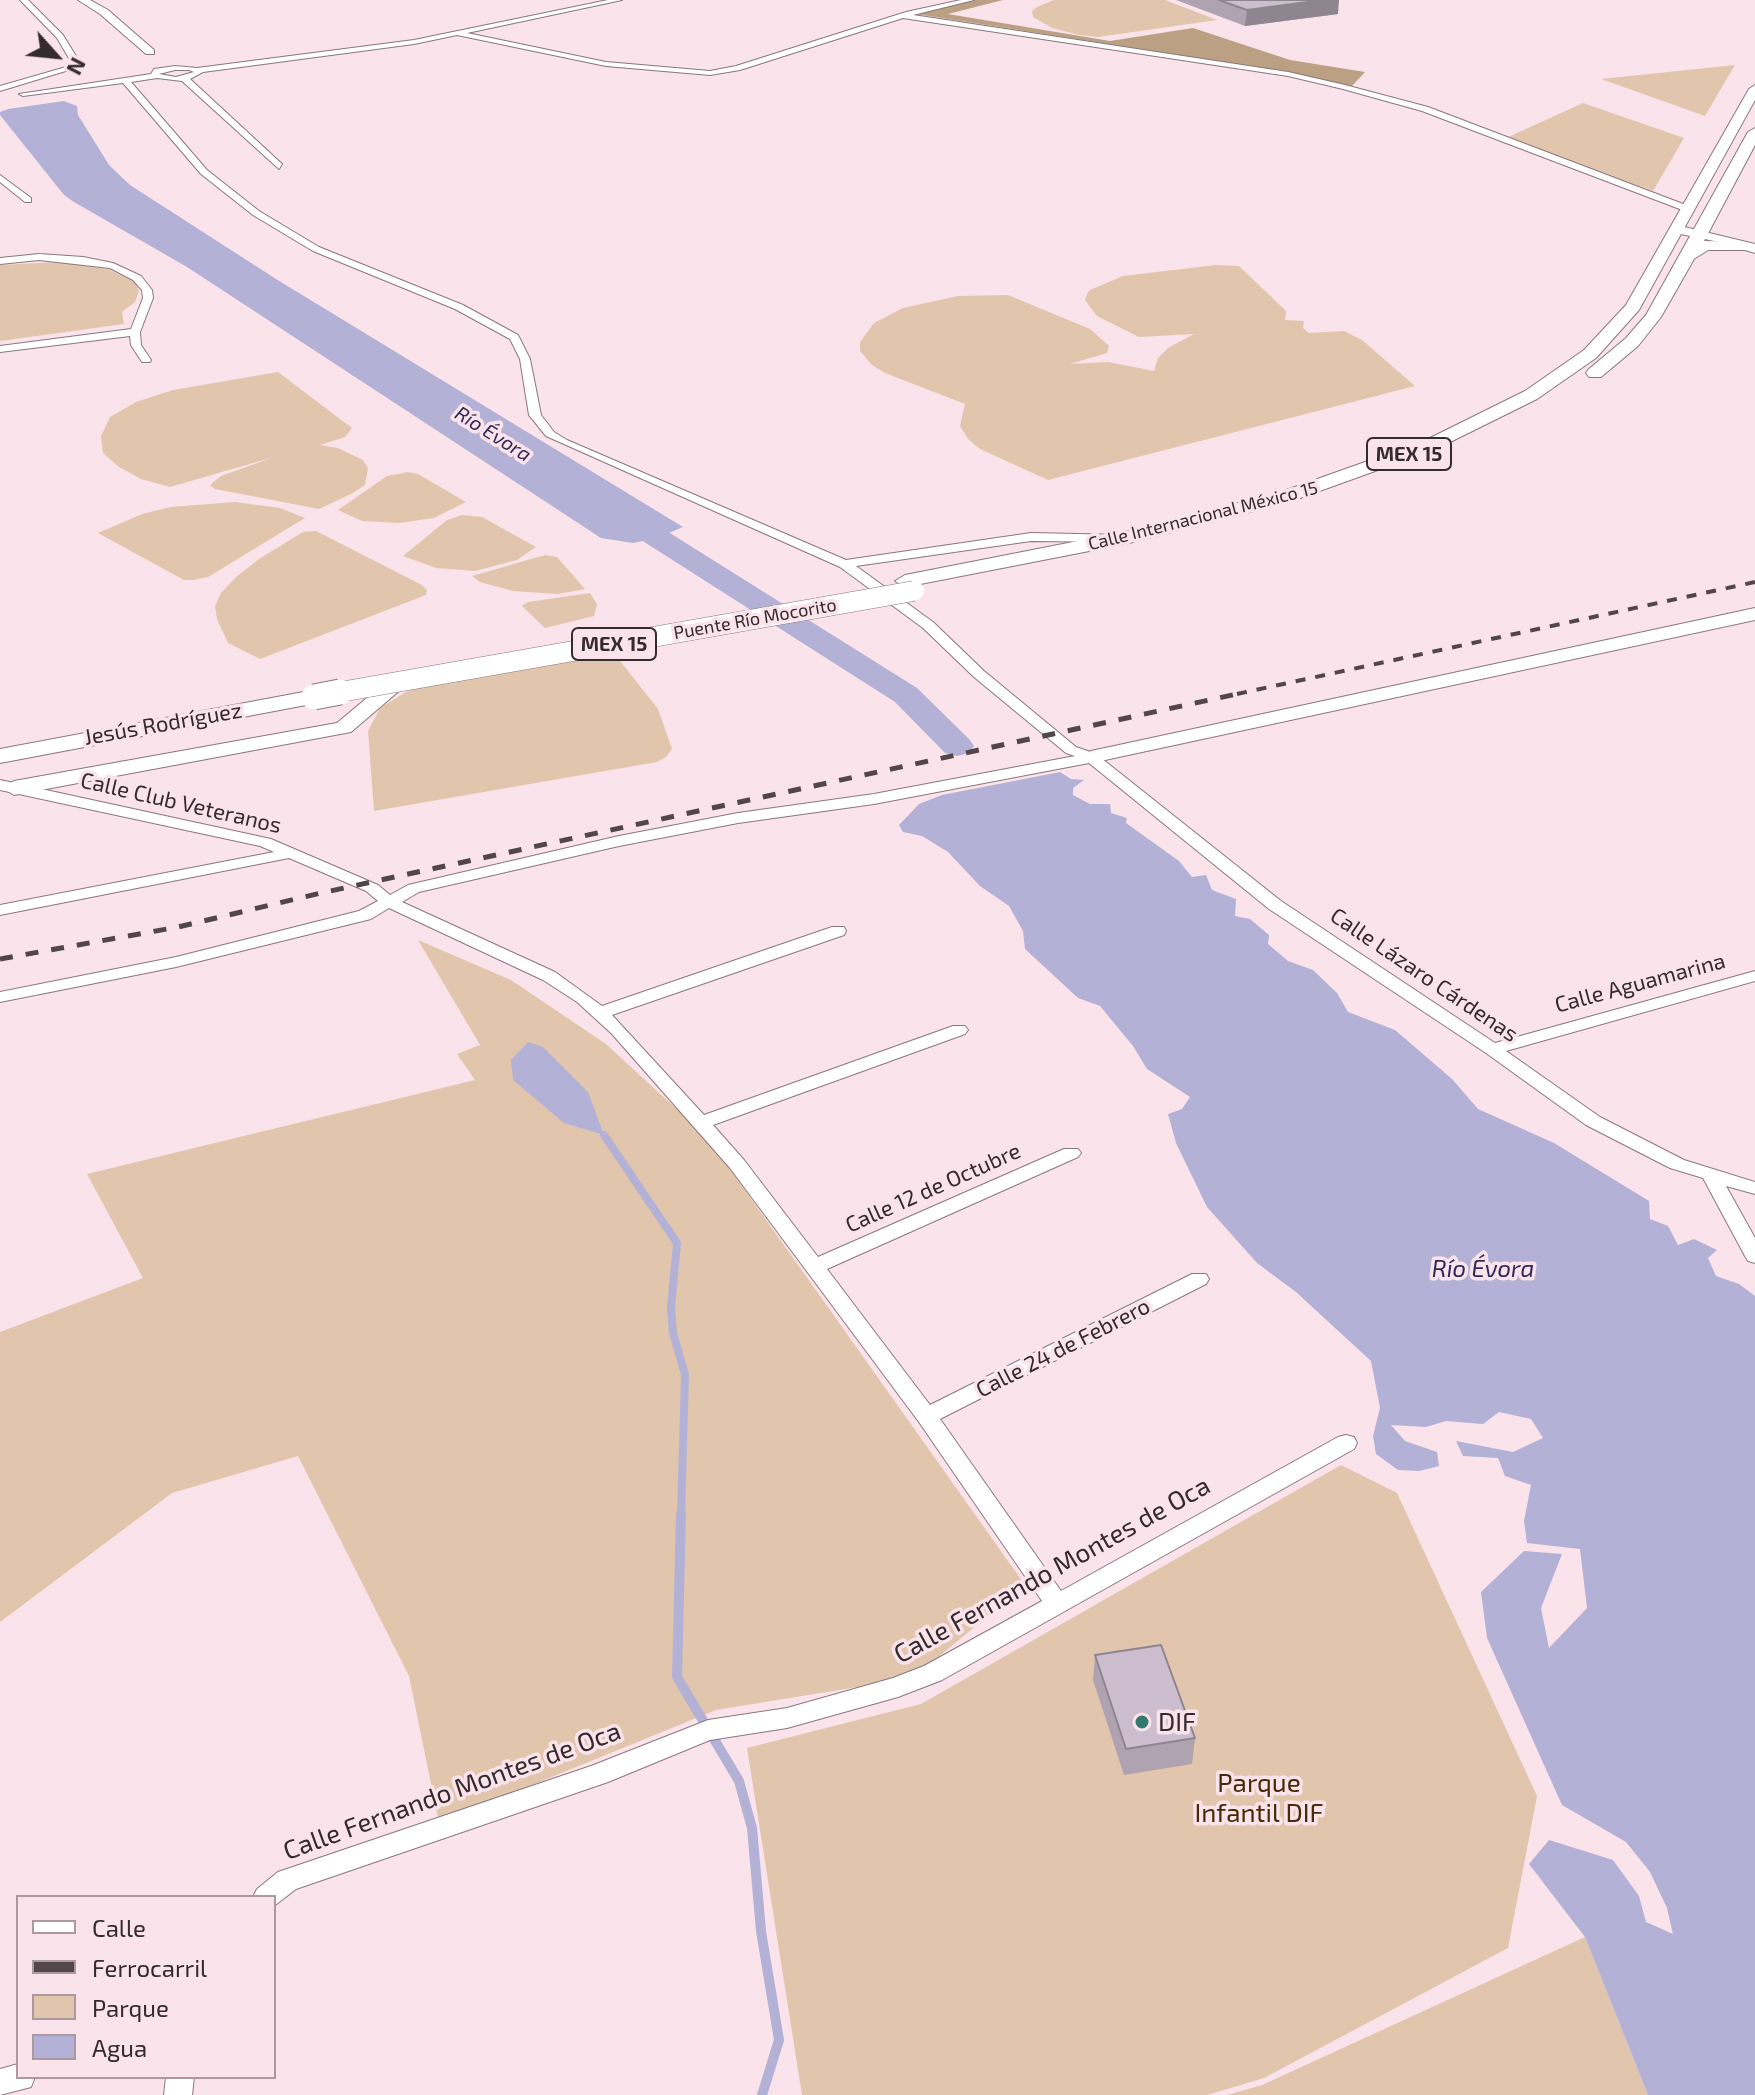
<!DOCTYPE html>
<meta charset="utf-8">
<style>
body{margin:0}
#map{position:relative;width:1755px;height:2095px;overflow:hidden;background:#fae3ea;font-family:"Exo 2",sans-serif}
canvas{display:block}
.legend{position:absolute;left:16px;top:1895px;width:260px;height:184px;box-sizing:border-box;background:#fae3ea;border:2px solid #ab999f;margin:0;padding:10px 14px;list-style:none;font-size:24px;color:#342b2e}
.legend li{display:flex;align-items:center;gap:16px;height:40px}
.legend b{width:40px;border:2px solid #ab999f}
.north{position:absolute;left:16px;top:16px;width:80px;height:80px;-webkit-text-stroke:6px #fae3ea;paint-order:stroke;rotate:117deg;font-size:22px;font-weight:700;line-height:32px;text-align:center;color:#342b2e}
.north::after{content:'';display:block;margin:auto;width:28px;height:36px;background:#342b2e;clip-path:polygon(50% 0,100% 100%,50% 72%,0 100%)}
</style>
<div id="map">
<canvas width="1755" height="2095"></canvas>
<ul class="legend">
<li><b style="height:10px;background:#fff"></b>Calle</li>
<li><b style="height:10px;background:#51464a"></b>Ferrocarril</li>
<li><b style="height:22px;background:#e1c6ad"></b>Parque</li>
<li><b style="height:22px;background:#b3b2d6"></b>Agua</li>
</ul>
<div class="north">N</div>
</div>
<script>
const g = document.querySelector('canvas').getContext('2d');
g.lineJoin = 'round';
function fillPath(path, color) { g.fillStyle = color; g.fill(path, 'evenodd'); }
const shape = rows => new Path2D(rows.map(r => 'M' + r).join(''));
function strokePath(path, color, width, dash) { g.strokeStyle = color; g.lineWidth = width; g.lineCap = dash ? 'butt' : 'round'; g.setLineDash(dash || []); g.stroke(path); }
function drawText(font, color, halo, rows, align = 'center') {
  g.font = font + ' "Exo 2",sans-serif'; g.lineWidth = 7; g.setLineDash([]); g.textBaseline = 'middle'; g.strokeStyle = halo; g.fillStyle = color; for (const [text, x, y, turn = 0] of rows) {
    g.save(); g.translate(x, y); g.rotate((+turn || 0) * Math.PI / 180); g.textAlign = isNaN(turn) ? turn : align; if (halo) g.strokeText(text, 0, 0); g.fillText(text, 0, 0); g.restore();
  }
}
fillPath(shape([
 [1054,0,1165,0,1217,20,1098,37,1079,35,1052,28,1033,17,1032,11,1037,7],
 [1735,65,1705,116,1601,79],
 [1583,103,1684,138,1653,191,1506,138],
 [59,262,108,269,135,282,139,291,135,302,122,312,124,324,0,341,0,265],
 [1216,265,1239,266,1286,311,1285,320,1304,321,1303,328,1309,333,1344,331,1362,340,1415,386,1048,480,980,449,968,439,960,426,965,404,885,373,872,365,860,351,860,342,874,323,903,308,958,296,1008,295,1090,329,1109,346,1107,353,1070,364,1108,362,1154,371,1158,358,1168,348,1194,334,1139,337,1097,316,1085,300,1087,294,1090,290,1123,276],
 [278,372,352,428,345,437,320,445,338,448,363,460,368,468,365,485,353,493,319,509,215,489,210,485,221,476,274,457,170,487,141,479,119,467,103,453,101,436,110,417,136,402,173,390],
 [408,472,418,474,466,502,434,518,399,523,362,521,338,510,387,476],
 [235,502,280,508,305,518,208,577,193,580,184,580,98,533,142,514,171,507],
 [462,515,482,517,536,547,517,560,475,571,436,568,403,556,447,520],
 [316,531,422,585,427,590,426,595,260,659,228,643,217,619,215,606,221,593,236,577,259,559,303,532],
 [545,555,557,557,585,589,558,594,513,591,480,582,472,576],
 [590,593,597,604,594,616,545,628,522,606,528,602],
 [613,652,658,709,672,749,666,757,657,762,374,811,368,731,380,708,406,692,433,681],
 [418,940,511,980,606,1044,708,1138,1025,1585,913,1678,716,1710,439,1823,409,1676,298,1456,172,1493,0,1622,0,1332,143,1278,87,1174,475,1080,457,1054,480,1045],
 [1341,1465,1397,1493,1537,1796,1508,1948,1264,2078,1207,2095,802,2095,747,1748,921,1704],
 [1585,1937,1648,2095,1227,2095,1262,2085]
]), '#e1c6ad');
fillPath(shape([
 [976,0,1003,0,948,14,1110,41,1193,28,1290,60,1365,72,1352,86,1269,69,916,14]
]), '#bca084');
fillPath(shape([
 [64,101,77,106,78,115,109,165,130,185,276,279,683,527,657,538,633,543,601,538,187,267,74,202,64,195,0,115,0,112,8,109],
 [1060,772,1071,779,1084,780,1073,788,1073,795,1090,804,1110,804,1111,813,1127,818,1126,823,1179,861,1192,877,1206,875,1212,890,1236,899,1235,916,1250,919,1269,935,1268,944,1288,961,1313,970,1337,993,1348,1012,1395,1030,1452,1079,1478,1109,1554,1143,1649,1201,1650,1219,1668,1226,1678,1245,1694,1239,1717,1250,1708,1258,1716,1276,1739,1284,1755,1296,1755,2095,1648,2095,1585,1937,1529,1864,1549,1840,1613,1860,1639,1896,1646,1922,1673,1934,1667,1908,1650,1872,1626,1842,1562,1805,1487,1638,1481,1592,1524,1551,1562,1554,1541,1608,1549,1648,1587,1608,1580,1549,1527,1543,1524,1521,1531,1485,1505,1476,1498,1458,1463,1456,1456,1441,1513,1452,1543,1438,1531,1419,1499,1412,1483,1424,1446,1421,1426,1427,1391,1425,1405,1441,1437,1452,1439,1466,1419,1471,1398,1470,1376,1454,1373,1436,1380,1408,1371,1361,1296,1292,1257,1263,1207,1207,1176,1143,1168,1114,1182,1109,1190,1097,1147,1069,1133,1046,1100,1006,1078,998,1025,949,1023,931,1009,906,980,886,948,852,922,836,903,832,899,825,919,804,942,795],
 [528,1042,543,1047,588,1092,604,1135,564,1123,513,1080,511,1060]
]), '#b3b2d6');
strokePath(shape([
 [604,1135,677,1243,671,1307,673,1333,685,1375,681,1516]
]), '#b3b2d6', 8);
strokePath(shape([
 [681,1514,677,1677,739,1781,752,1828,761,1931,779,2040,762,2095]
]), '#b3b2d6', 10);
fillPath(shape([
 [612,501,622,503,917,688,969,739,974,746,969,753,957,756,945,753,895,702,602,515,598,509,602,503,612,501]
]), '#b3b2d6');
const street = shape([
 [20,0,28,0,63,35,82,66,0,91,0,86,73,65,57,38,20,0],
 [608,0,622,0,467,33,606,62,710,71,736,66,906,12,961,0,974,0,913,15,1288,72,1345,85,1428,107,1691,207,1691,211,1685,211,1422,111,1343,89,1288,76,903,18,740,70,710,75,606,66,457,35,414,44,203,72,190,79,282,164,279,169,182,81,157,78,131,82,207,170,259,211,319,247,463,305,518,335,530,359,541,415,554,432,567,440,846,560,1031,533,1124,535,1124,541,1120,542,1031,541,856,566,933,622,984,671,1076,747,1096,754,1281,901,1495,1043,1755,971,1755,981,1506,1051,1600,1117,1684,1160,1755,1182,1755,1194,1726,1186,1755,1238,1755,1263,1748,1261,1745,1256,1703,1178,1670,1168,1586,1125,1486,1053,1269,909,1089,763,874,804,738,823,619,846,419,892,402,902,555,972,602,1006,832,927,844,927,846,931,844,935,612,1015,704,1115,953,1026,965,1026,968,1030,965,1034,713,1125,744,1160,818,1257,1064,1149,1078,1149,1081,1153,1078,1157,827,1269,930,1405,1192,1274,1206,1274,1209,1279,1206,1284,940,1419,1061,1591,1338,1437,1346,1435,1354,1437,1357,1443,1354,1449,942,1680,898,1697,787,1728,710,1740,608,1782,296,1889,274,1906,274,1897,253,1897,257,1889,278,1872,591,1766,708,1720,787,1708,893,1678,924,1666,1042,1601,919,1422,730,1168,612,1034,577,1002,543,980,389,908,371,919,176,967,0,1002,0,992,176,957,359,911,378,901,366,891,289,858,0,915,0,905,274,852,260,846,0,790,0,780,271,839,378,885,390,895,408,885,619,836,738,813,874,794,1075,756,1066,753,974,677,923,628,840,567,546,436,529,415,520,359,510,339,455,309,313,251,253,215,201,174,123,83,23,96,19,94,151,74,154,69,175,66,197,68,414,40,608,0],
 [175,70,189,70,194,72,176,77,159,74,175,70],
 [0,175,31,198,31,202,25,202,0,182,0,175],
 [39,254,83,257,113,263,141,276,152,290,153,298,140,332,141,345,151,360,150,362,142,362,131,345,130,336,0,352,0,346,131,329,143,298,142,290,133,280,110,268,39,260,0,264,0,258,39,254],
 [18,2064,18,2077,35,2077,31,2087,0,2095,0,2069,18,2064],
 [166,2077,194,2077,192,2095,164,2095,166,2077]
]);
const secondary = shape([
 [78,0,90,0,108,10,154,50,154,54,146,54,100,14,78,0],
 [1676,225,1755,244,1755,253,1719,242,1671,232,1671,226,1676,225],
 [1755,608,1755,620,1091,763,1080,757,1091,751,1755,608],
 [399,675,406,677,409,681,406,685,351,732,14,795,3,788,14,781,337,723,392,677,399,675]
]);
const primary = shape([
 [1755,85,1755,100,1639,310,1596,358,1537,399,1436,449,1292,501,1125,544,905,587,895,581,905,575,1124,532,1278,493,1424,441,1525,391,1584,350,1626,305,1749,89,1755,85],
 [1755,128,1755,145,1704,241,1746,242,1753,246,1746,250,1708,250,1694,259,1661,317,1638,346,1601,377,1589,377,1586,373,1589,369,1626,338,1646,315,1748,132,1755,128],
 [314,690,322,692,325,697,322,702,0,763,0,749,314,690]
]);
strokePath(street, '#8a767d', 2);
strokePath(secondary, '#8a767d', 2);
strokePath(primary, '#8a767d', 2);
fillPath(street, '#fff');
fillPath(secondary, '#fff');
fillPath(primary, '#fff');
strokePath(shape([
 [1237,694,1755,582]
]), '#51464a', 4, [10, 10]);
strokePath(shape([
 [0,959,178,927,321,893,1246,692]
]), '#51464a', 5, [13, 13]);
const primaryBridgeFar1 = shape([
 [329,694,914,591]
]);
const primaryBridge = shape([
 [314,697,340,692]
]);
strokePath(primaryBridgeFar1, '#8a767d', 21, []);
strokePath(primaryBridge, '#8a767d', 27, []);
strokePath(primaryBridgeFar1, '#fff', 20);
strokePath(primaryBridge, '#fff', 25);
fillPath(shape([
 [1176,0,1323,0,1338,14,1245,26],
 [1095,1655,1195,1738,1192,1764,1124,1775,1093,1680]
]), '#afa3b1');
fillPath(shape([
 [1323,0,1339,0,1338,14,1245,26,1247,10]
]), '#8f8590');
const building = shape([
 [1219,0,1323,0,1247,10,1219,0],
 [1161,1645,1195,1738,1126,1749,1095,1655,1161,1645]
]);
fillPath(building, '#ccbece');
strokePath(building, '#8f8590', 2);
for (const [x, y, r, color] of [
 [1142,1722,8,"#34796f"]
]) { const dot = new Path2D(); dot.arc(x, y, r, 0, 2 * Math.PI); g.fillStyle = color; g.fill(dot); strokePath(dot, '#fae3ea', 3); }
drawText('18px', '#342b2e', '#fae3ea', [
 ["Calle Internacional México 15",1203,516,-14],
 ["Puente Río Mocorito",755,619,-10]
]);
drawText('italic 20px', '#302b5a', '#fae3ea', [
 ["Río Évora",493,434,32]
]);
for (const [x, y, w] of [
 [1409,454,84],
 [614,644,84]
]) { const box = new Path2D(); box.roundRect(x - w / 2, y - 16, w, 32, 6); g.fillStyle = '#fae3ea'; g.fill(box); strokePath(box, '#342b2e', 2); }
drawText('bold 20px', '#342b2e', null, [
 ["MEX 15",1409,454],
 ["MEX 15",614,644]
]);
drawText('22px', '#342b2e', '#fae3ea', [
 ["Jesús Rodríguez",163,724,-10],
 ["Calle Club Veteranos",181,803,13],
 ["Calle Lázaro Cárdenas",1424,975,34],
 ["Calle Aguamarina",1640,983,-15],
 ["Calle 12 de Octubre",933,1188,-24],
 ["Calle 24 de Febrero",1063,1348,-27]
]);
drawText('italic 24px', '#302b5a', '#fae3ea', [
 ["Río Évora",1483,1269]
]);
drawText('26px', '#342b2e', '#fae3ea', [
 ["Calle Fernando Montes de Oca",1052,1570,-29],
 ["Calle Fernando Montes de Oca",452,1791,-20]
]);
drawText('26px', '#342b2e', '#fae3ea', [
 ["DIF",1158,1722]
], 'left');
drawText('26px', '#472a06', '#fae3ea', [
 ["Parque",1259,1783],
 ["Infantil DIF",1259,1813]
]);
</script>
